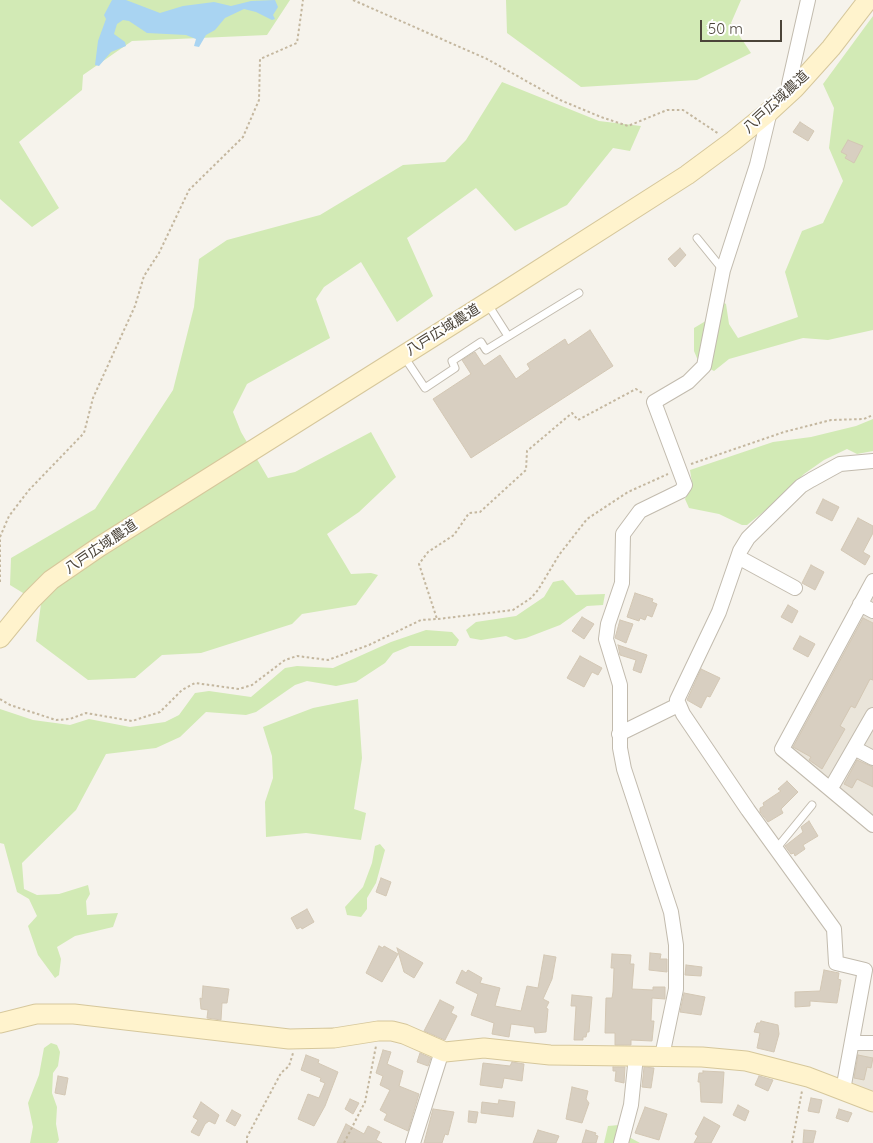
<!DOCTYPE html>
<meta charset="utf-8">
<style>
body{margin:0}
#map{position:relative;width:873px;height:1143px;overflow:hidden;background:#f6f3ec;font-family:Quicksand,sans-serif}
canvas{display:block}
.scale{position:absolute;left:700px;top:20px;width:82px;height:22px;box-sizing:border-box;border:2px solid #4b4439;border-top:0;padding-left:6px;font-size:15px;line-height:18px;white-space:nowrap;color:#4b4439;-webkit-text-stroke:4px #fff;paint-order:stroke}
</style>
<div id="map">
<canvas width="873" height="1143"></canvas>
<div class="scale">50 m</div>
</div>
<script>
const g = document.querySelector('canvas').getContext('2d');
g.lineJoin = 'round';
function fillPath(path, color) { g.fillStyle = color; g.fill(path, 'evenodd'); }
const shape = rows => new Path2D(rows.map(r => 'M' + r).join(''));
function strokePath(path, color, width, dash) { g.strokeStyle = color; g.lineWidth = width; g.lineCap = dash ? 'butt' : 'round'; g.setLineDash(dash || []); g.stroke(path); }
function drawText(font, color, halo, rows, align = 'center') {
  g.font = font + ' Quicksand,"Noto Sans JP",sans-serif'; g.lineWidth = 4; g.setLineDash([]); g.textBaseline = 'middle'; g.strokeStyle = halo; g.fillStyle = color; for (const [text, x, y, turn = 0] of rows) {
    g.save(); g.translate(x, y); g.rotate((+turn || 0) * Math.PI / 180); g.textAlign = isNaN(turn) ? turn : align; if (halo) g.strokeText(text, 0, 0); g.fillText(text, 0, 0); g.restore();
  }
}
fillPath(shape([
 [873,590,873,818,787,747],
 [873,1035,873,1093,850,1085,857,1038]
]), '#eae5da');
fillPath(shape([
 [0,0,290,0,267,35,132,41,83,75,82,90,19,142,59,208,32,227,0,199],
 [506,0,741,0,731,23,751,53,697,80,581,87,507,33],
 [873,16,873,330,828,340,803,338,729,359,714,371,699,363,694,351,694,328,709,319,719,300,726,304,729,324,738,338,798,317,785,272,802,231,823,223,843,181,829,148,834,108,823,84],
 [502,82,599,121,641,126,630,151,613,148,567,205,515,231,476,188,407,238,433,296,397,322,361,262,324,287,316,299,330,338,247,384,233,412,241,432,268,478,295,472,371,432,396,477,359,512,327,534,351,574,371,573,378,575,356,605,302,614,292,624,201,653,162,655,135,678,88,680,36,641,41,604,10,585,11,558,95,509,173,390,194,307,199,259,227,240,320,215,403,165,445,162,466,140],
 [873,419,873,451,857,454,847,449,824,460,804,474,777,501,747,525,742,525,719,514,689,508,685,499,692,483,690,470,773,442,811,437,856,426],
 [563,580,576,595,605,594,603,605,587,606,560,625,526,638,515,640,506,636,481,640,470,638,466,630,476,622,516,616,544,597,553,582],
 [426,630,452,632,459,640,456,646,410,646,393,653,385,663,356,682,336,686,307,681,295,685,256,712,246,715,206,712,180,737,156,748,106,754,76,810,22,863,24,889,37,895,59,894,88,885,90,894,86,901,87,915,118,913,113,927,75,936,57,947,61,959,59,975,55,978,38,955,28,926,37,916,29,899,17,892,4,844,0,843,0,709,33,720,70,725,89,719,130,727,165,722,179,715,195,693,209,691,251,697,285,668,297,666,333,668,391,642],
 [358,699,362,758,354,809,366,813,361,840,306,833,266,837,265,802,273,778,272,756,263,727,313,708],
 [380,844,385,850,376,883,367,898,367,909,361,917,347,915,345,907,363,887,372,863,375,846],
 [51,1043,57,1045,60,1052,58,1066,53,1073,52,1093,57,1107,56,1124,59,1140,57,1143,30,1143,33,1127,28,1103,39,1075,44,1048],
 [619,1125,629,1137,640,1143,604,1143,608,1126]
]), '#d2eab5');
fillPath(shape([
 [112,0,126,0,160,13,183,6,214,2,231,6,251,1,275,0,278,7,273,15,275,19,272,20,256,12,244,9,225,18,215,30,206,35,199,47,194,46,196,39,186,35,147,33,129,21,123,20,117,24,114,34,125,42,126,46,111,52,99,66,95,65,98,41,106,19,104,15]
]), '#a9d4f2');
const building = shape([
 [800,122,814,131,808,141,793,132,800,122],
 [848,140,863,146,854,163,845,158,847,155,841,152,848,140],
 [680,248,686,255,675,267,668,259,680,248],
 [590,330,613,366,471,458,433,399,471,374,462,360,475,352,484,366,500,355,516,379,530,369,527,364,565,339,568,345,590,330],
 [823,499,839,507,832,521,816,513,823,499],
 [858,518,873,526,873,533,863,552,870,556,865,565,841,550,858,518],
 [811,565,824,572,815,590,802,583,811,565],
 [635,593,653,599,652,602,657,604,652,617,647,615,645,620,640,618,639,621,627,617,635,593],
 [788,605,798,611,792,623,781,617,788,605],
 [582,617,594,624,584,639,572,631,582,617],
 [863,618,873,623,873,680,870,679,855,708,851,706,840,726,845,729,822,769,809,760,811,757,793,747,863,618],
 [620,620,633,624,626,643,615,638,620,620],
 [800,636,815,644,808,657,793,649,800,636],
 [618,645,647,655,641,673,633,670,636,660,620,655,618,645],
 [580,656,602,668,598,675,592,672,584,687,567,678,580,656],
 [701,669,720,678,710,697,707,696,701,708,687,700,701,669],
 [857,760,873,767,873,787,857,779,852,788,844,784,857,760],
 [787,781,798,792,781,809,783,813,768,822,760,812,760,808,764,806,763,803,781,791,778,789,787,781],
 [809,821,818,836,803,845,805,849,795,856,794,853,791,854,785,846,803,832,801,827,809,821],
 [381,878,391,882,386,896,376,892,381,878],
 [307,909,314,922,302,929,301,927,297,929,291,918,307,909],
 [379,946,383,948,384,946,398,954,382,982,366,973,379,946],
 [397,948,423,963,414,978,404,972,397,948],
 [650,953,661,954,660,959,667,959,667,972,649,970,650,953],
 [612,954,631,955,630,964,634,964,632,989,653,990,653,987,665,987,665,999,652,998,651,1021,654,1021,652,1041,631,1040,631,1045,615,1045,615,1033,605,1033,606,998,612,998,613,992,614,968,611,968,612,954],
 [544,955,556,957,552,979,543,999,549,1002,546,1008,548,1009,546,1032,535,1033,534,1027,511,1024,509,1037,492,1034,494,1023,471,1015,478,994,456,983,462,970,466,973,468,970,482,978,480,983,500,988,495,1006,521,1011,527,986,538,988,544,955],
 [686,965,702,967,701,976,685,975,686,965],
 [824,970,839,973,838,979,841,980,837,1003,810,1001,810,1006,795,1007,795,992,820,991,824,970],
 [203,986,229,989,227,1003,222,1003,221,1020,207,1018,208,1010,201,1009,200,998,202,999,203,986],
 [684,993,705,997,701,1015,680,1012,684,993],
 [572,995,592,997,589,1032,587,1032,586,1037,583,1037,583,1040,574,1040,576,1006,571,1006,572,995],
 [440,1000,454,1007,451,1013,457,1016,445,1040,424,1031,440,1000],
 [761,1021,778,1025,779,1034,774,1052,757,1048,760,1033,754,1032,757,1023,760,1023,761,1021],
 [383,1050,391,1052,387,1064,403,1071,399,1086,419,1094,408,1131,384,1120,387,1114,380,1110,390,1090,380,1085,383,1076,376,1073,383,1050],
 [420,1053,431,1058,428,1066,417,1062,420,1053],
 [306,1055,319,1060,318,1063,338,1072,325,1106,314,1126,298,1119,308,1094,319,1098,325,1083,320,1081,321,1078,301,1070,306,1055],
 [858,1055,873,1058,871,1068,867,1067,864,1080,854,1078,858,1055],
 [512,1062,524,1064,522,1081,504,1078,502,1088,480,1085,483,1063,510,1066,512,1062],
 [613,1067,625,1067,624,1083,615,1081,616,1071,613,1071,613,1067],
 [644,1067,654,1068,651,1088,642,1087,644,1067],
 [703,1071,724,1072,722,1103,701,1102,700,1082,698,1082,699,1073,703,1073,703,1071],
 [58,1076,68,1078,65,1095,55,1093,58,1076],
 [759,1076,773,1080,768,1091,755,1085,759,1076],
 [572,1087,588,1091,586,1099,589,1103,582,1123,566,1119,572,1087],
 [811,1098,822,1100,819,1113,808,1111,811,1098],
 [350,1099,359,1103,353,1114,345,1109,350,1099],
 [499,1100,515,1102,513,1117,481,1113,482,1102,498,1104,499,1100],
 [201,1102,219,1115,215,1124,209,1121,205,1124,199,1136,191,1132,198,1120,193,1117,201,1102],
 [738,1105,749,1111,745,1121,733,1115,738,1105],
 [645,1107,667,1114,659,1140,635,1133,645,1107],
 [433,1109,454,1112,448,1135,445,1134,442,1143,424,1143,433,1109],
 [839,1109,852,1113,848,1122,836,1118,839,1109],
 [232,1110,241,1115,235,1126,226,1121,232,1110],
 [469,1111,478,1112,476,1123,468,1122,469,1111],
 [704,1117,720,1126,711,1143,694,1143,698,1136,695,1134,704,1117],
 [346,1124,364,1134,368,1126,380,1132,376,1140,382,1143,337,1143,346,1124],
 [538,1130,559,1136,556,1143,533,1143,538,1130],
 [586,1130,596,1133,595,1135,598,1136,596,1143,582,1143,586,1130],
 [804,1130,816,1131,813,1143,803,1143,804,1130]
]);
fillPath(building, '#d8cfc1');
strokePath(building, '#d3c7b4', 1);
const lane = shape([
 [697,238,723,270],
 [487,303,508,336],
 [403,355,425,388,455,368,452,361,481,342,486,350,579,293],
 [776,849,812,805]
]);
const street = shape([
 [789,93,789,84,808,0],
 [738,557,795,588],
 [873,581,782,749,873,825],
 [860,604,873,611],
 [619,734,678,705],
 [854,748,873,758],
 [831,788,873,715],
 [852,1043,873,1043],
 [662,1056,676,989,676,945,671,912,624,769,620,748,620,685,606,639,608,624,622,583,623,534,640,511,681,491,685,485,654,402,688,382,704,366,723,270,757,165,770,111],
 [843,1090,865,970,836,963,834,929,748,810,683,714,677,700,719,612,740,551,748,538,801,486,811,480,840,464,873,461],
 [413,1143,442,1051],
 [621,1143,631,1105,636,1056]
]);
const secondary = shape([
 [0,638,31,600,51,580,99,547,504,292,687,175,733,141,770,111,795,88,831,48,868,0],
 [0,1023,36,1014,74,1014,289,1039,334,1038,378,1031,392,1031,404,1034,445,1052,484,1048,550,1055,702,1057,746,1061,808,1077,873,1102]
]);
strokePath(lane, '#c2bbae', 9);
strokePath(street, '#c2bbae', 16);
strokePath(secondary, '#d6c79b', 21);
strokePath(shape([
 [353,0,487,59,560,100,601,117,628,126,667,110,683,110,719,134],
 [691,464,784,432,831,420,864,419,873,415],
 [0,582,0,537,9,516,29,490,84,433,93,398,135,306,144,276,159,253,189,190,243,137,259,100,260,59,297,43,303,0],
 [438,619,513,610,531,598,538,590,559,555,587,519,628,492,668,474],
 [0,699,10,705,56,720,70,719,86,713,132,721,160,712,182,690,195,683,239,689,252,685,285,660,297,656,328,660,369,645,421,620,437,619,419,564,428,552,454,535,469,513,480,512,526,470,527,451,572,413,578,420,636,389,644,394],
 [247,1143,247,1137,281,1073,289,1066,293,1053],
 [344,1143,365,1102,376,1046],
 [792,1143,802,1091]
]), '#c4b79f', 2, [2.5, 2.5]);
strokePath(lane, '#fff', 7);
strokePath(street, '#fff', 14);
strokePath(secondary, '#fff3cd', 19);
drawText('14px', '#4b4439', '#fff', [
 ["八戸広域農道",776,102,-43],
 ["八戸広域農道",443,330,-32],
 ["八戸広域農道",101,547,-34]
]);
</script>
